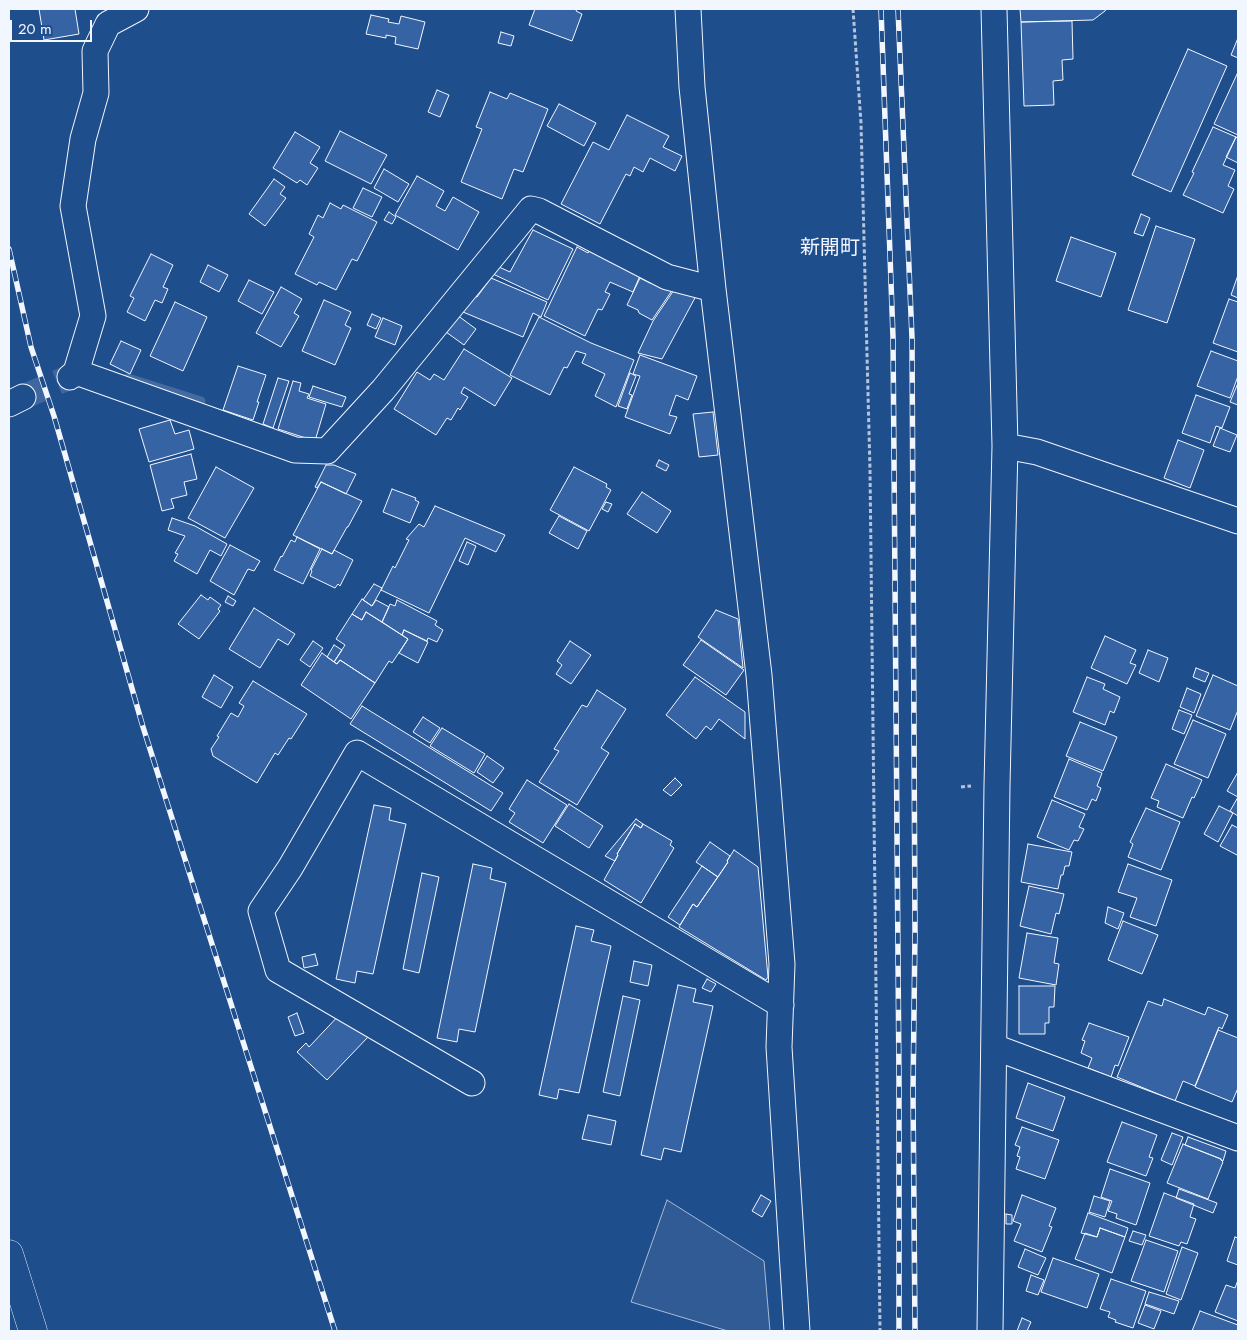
<!DOCTYPE html>
<meta charset="utf-8">
<style>
body{margin:0}
#map{position:relative;width:1247px;height:1340px;overflow:hidden;background:#1f4e8c;font-family:Jost,sans-serif}
canvas{display:block}
.frame{position:absolute;inset:0;border:10px solid #f2f6ff;pointer-events:none}
.scale{position:absolute;left:10px;top:20px;width:82px;height:22px;box-sizing:border-box;border:2px solid #f2f6ff;border-top:0;padding-left:6px;font-size:15px;line-height:18px;white-space:nowrap;color:#f2f6ff;-webkit-text-stroke:4px #1f4e8c;paint-order:stroke}
</style>
<div id="map">
<canvas width="1247" height="1340"></canvas>
<div class="frame"></div>
<div class="scale">20 m</div>
</div>
<script>
const g = document.querySelector('canvas').getContext('2d');
g.lineJoin = 'round';
function fillPath(path, color) { g.fillStyle = color; g.fill(path, 'evenodd'); }
const shape = rows => new Path2D(rows.map(r => 'M' + r).join(''));
function strokePath(path, color, width, dash) { g.strokeStyle = color; g.lineWidth = width; g.lineCap = dash ? 'butt' : 'round'; g.setLineDash(dash || []); g.stroke(path); }
function drawText(font, color, halo, rows, align = 'center') {
  g.font = font + ' Jost,"Noto Sans JP",sans-serif'; g.lineWidth = 4; g.setLineDash([]); g.textBaseline = 'middle'; g.strokeStyle = halo; g.fillStyle = color; for (const [text, x, y, turn = 0] of rows) {
    g.save(); g.translate(x, y); g.rotate((+turn || 0) * Math.PI / 180); g.textAlign = isNaN(turn) ? turn : align; if (halo) g.strokeText(text, 0, 0); g.fillText(text, 0, 0); g.restore();
  }
}
const built = shape([
 [667,1200,764,1261,770,1331,728,1331,631,1302,667,1200]
]);
fillPath(built, '#305b95');
strokePath(built, '#a8bbd7', 1);
strokePath(shape([
 [128,378,201,401]
]), '#446ba0', 9);
const building = shape([
 [39,9,75,9,79,34,44,40,39,9],
 [535,9,577,9,576,11,582,14,572,41,529,25,535,9],
 [1020,9,1106,9,1105,11,1093,20,1021,22,1020,9],
 [371,15,389,19,388,22,399,24,401,16,425,22,418,49,395,44,396,37,386,35,386,38,366,34,371,15],
 [1072,21,1073,59,1062,60,1063,80,1053,81,1054,105,1024,106,1021,22,1072,21],
 [501,32,514,36,511,46,498,43,501,32],
 [1238,38,1238,58,1231,55,1238,38],
 [1188,49,1227,66,1171,192,1132,175,1188,49],
 [1238,72,1238,135,1214,124,1238,72],
 [437,90,449,95,440,117,428,112,437,90],
 [490,92,507,99,510,93,548,109,523,172,514,169,502,199,461,182,482,129,476,127,490,92],
 [559,104,596,123,584,146,547,126,559,104],
 [627,115,669,136,663,147,682,156,675,171,650,158,643,172,634,167,630,176,626,174,600,224,561,204,593,142,609,150,627,115],
 [1213,127,1236,137,1223,165,1235,170,1228,186,1234,189,1223,213,1183,195,1194,173,1192,172,1213,127],
 [340,131,387,155,371,184,325,161,340,131],
 [295,132,320,147,310,163,318,168,307,185,300,180,297,183,273,168,295,132],
 [1236,137,1238,139,1238,163,1226,157,1236,137],
 [384,169,409,184,398,202,374,188,384,169],
 [417,176,444,191,436,206,445,211,453,197,479,212,458,250,395,215,417,176],
 [274,179,285,187,280,194,286,198,265,226,249,214,274,179],
 [363,188,382,197,372,217,353,208,363,188],
 [330,203,341,209,343,205,377,222,357,261,352,259,336,290,319,282,317,285,295,274,314,237,309,234,318,215,323,218,330,203],
 [389,212,396,217,392,224,384,220,389,212],
 [1141,214,1150,218,1143,236,1134,233,1141,214],
 [1156,226,1195,239,1167,323,1128,310,1156,226],
 [533,230,573,249,548,300,493,274,499,267,510,272,533,230],
 [1071,237,1116,253,1101,297,1056,281,1071,237],
 [577,247,588,253,591,247,642,271,633,292,610,282,605,292,610,294,602,310,598,309,585,336,544,316,577,247],
 [151,254,173,265,163,287,168,289,162,303,155,300,145,321,127,312,134,298,130,296,151,254],
 [208,265,228,275,219,292,200,282,208,265],
 [1238,275,1238,298,1231,295,1238,275],
 [491,278,547,302,541,317,533,313,523,337,463,312,474,296,477,297,491,278],
 [640,278,650,283,658,282,673,289,652,320,639,313,638,310,627,305,640,278],
 [249,280,274,292,262,314,238,301,249,280],
 [281,287,302,299,294,313,299,316,281,347,256,333,281,287],
 [676,287,696,296,662,359,638,353,653,321,676,287],
 [1229,299,1238,302,1238,352,1213,343,1229,299],
 [324,300,351,312,345,325,351,328,335,365,302,351,324,300],
 [175,302,207,317,183,371,150,356,175,302],
 [372,314,381,318,376,329,367,325,372,314],
 [457,315,476,329,464,345,446,332,457,315],
 [539,317,591,343,634,360,616,407,595,396,605,374,582,363,586,354,576,351,567,368,564,367,550,395,510,375,539,317],
 [383,318,402,326,395,345,375,337,383,318],
 [121,341,141,350,130,374,110,364,121,341],
 [464,349,512,378,495,406,464,387,461,393,468,397,460,410,458,408,451,420,447,418,436,435,394,409,417,372,430,380,434,374,444,380,464,349],
 [1211,351,1238,361,1238,376,1230,398,1197,386,1211,351],
 [640,355,697,376,688,400,676,395,669,415,677,417,670,434,625,417,640,376,633,374,640,355],
 [238,366,266,375,257,402,259,402,253,420,223,410,238,366],
 [630,373,636,376,629,394,632,395,627,409,618,406,630,373],
 [278,378,289,381,273,428,263,424,278,378],
 [293,381,301,383,299,391,309,394,307,398,326,404,315,441,278,429,293,381],
 [1238,383,1238,405,1230,402,1238,383],
 [313,386,346,397,342,407,309,397,313,386],
 [1196,395,1230,407,1222,428,1216,426,1210,443,1182,433,1196,395],
 [713,412,718,455,699,457,693,414,713,412],
 [170,420,175,434,189,430,194,449,149,462,139,429,170,420],
 [1220,428,1237,435,1230,452,1213,446,1220,428],
 [1178,440,1204,450,1190,488,1164,478,1178,440],
 [191,454,197,479,184,482,187,495,171,499,174,508,162,511,150,465,191,454],
 [659,460,669,465,666,471,656,466,659,460],
 [326,465,334,465,356,474,346,494,321,482,317,488,315,487,326,465],
 [216,467,254,488,225,538,188,518,216,467],
 [574,467,607,484,606,487,611,490,589,531,550,510,574,467],
 [321,482,362,501,348,527,347,527,332,554,293,535,321,482],
 [392,489,416,498,415,500,419,502,410,523,383,512,392,489],
 [642,492,671,511,657,533,627,514,642,492],
 [606,502,612,504,608,512,602,509,606,502],
 [435,506,505,535,496,552,465,538,429,613,381,590,393,566,395,568,409,540,406,539,419,524,424,527,435,506],
 [559,516,587,531,578,549,549,533,559,516],
 [172,518,195,526,227,544,221,556,210,550,197,574,174,561,178,554,175,553,185,536,168,530,172,518],
 [297,537,320,549,303,584,274,570,281,556,282,557,291,540,295,542,297,537],
 [467,542,476,546,468,565,459,561,467,542],
 [230,545,260,561,254,571,248,569,234,595,210,581,230,545],
 [322,549,332,554,334,550,353,560,340,586,338,584,335,588,310,576,312,571,311,570,322,549],
 [374,584,382,588,372,606,363,600,374,584],
 [201,595,208,600,210,597,221,605,218,609,220,611,199,639,178,624,201,595],
 [228,596,236,601,233,606,225,602,228,596],
 [362,599,372,606,376,600,389,607,382,622,366,612,362,620,352,614,362,599],
 [397,600,437,621,435,625,443,630,437,642,428,638,427,641,404,630,402,635,382,622,390,604,395,606,397,600],
 [254,608,295,634,288,645,278,639,260,668,229,649,254,608],
 [716,610,738,619,743,668,698,637,716,610],
 [366,612,408,639,392,663,389,661,375,683,340,660,337,664,334,662,345,645,336,639,352,614,362,620,366,612],
 [404,630,428,642,418,663,399,653,408,639,402,635,404,630],
 [1105,636,1136,650,1130,663,1136,665,1127,684,1091,668,1105,636],
 [701,640,744,670,726,695,683,665,701,640],
 [313,641,323,648,310,667,300,660,313,641],
 [570,641,591,655,571,684,556,674,562,665,557,661,570,641],
 [334,645,342,650,334,662,327,657,334,645],
 [1148,650,1168,658,1159,682,1139,673,1148,650],
 [322,653,337,664,340,660,375,683,351,719,301,685,322,653],
 [1196,668,1209,673,1205,682,1193,677,1196,668],
 [214,675,233,687,221,708,202,697,214,675],
 [1213,675,1238,686,1238,710,1230,730,1196,716,1213,675],
 [695,677,745,712,745,739,719,719,711,730,706,726,696,739,666,715,695,677],
 [1087,677,1105,684,1103,689,1120,697,1114,713,1110,711,1105,725,1073,712,1087,677],
 [253,681,307,714,291,739,289,738,278,755,275,753,257,783,213,756,211,749,219,737,217,736,231,713,238,717,244,706,239,703,253,681],
 [1187,688,1201,694,1194,713,1180,707,1187,688],
 [597,690,626,709,601,748,609,753,577,805,539,782,559,751,554,749,582,705,587,707,597,690],
 [362,706,503,793,491,811,350,724,362,706],
 [1179,710,1192,715,1184,734,1172,729,1179,710],
 [423,717,440,728,430,743,413,732,423,717],
 [1193,720,1226,734,1208,778,1174,764,1193,720],
 [1080,722,1117,737,1103,771,1066,756,1080,722],
 [442,728,485,754,474,773,430,746,442,728],
 [487,756,504,768,493,783,477,772,487,756],
 [1069,759,1102,773,1097,786,1101,788,1096,801,1092,799,1087,810,1054,797,1069,759],
 [1166,764,1202,780,1194,798,1192,797,1183,818,1157,807,1159,801,1151,798,1166,764],
 [1238,772,1238,816,1230,811,1238,797,1227,791,1238,772],
 [675,778,682,785,671,796,663,790,675,778],
 [527,780,567,805,543,843,509,822,515,813,509,809,527,780],
 [1052,800,1085,814,1079,827,1084,829,1078,841,1074,840,1069,850,1037,837,1052,800],
 [569,804,603,826,589,848,555,826,569,804],
 [374,805,391,808,389,820,406,824,373,974,357,971,355,983,336,979,374,805],
 [1219,806,1233,813,1218,842,1204,834,1219,806],
 [1146,808,1180,822,1161,870,1128,857,1133,844,1130,842,1146,808],
 [636,819,643,824,641,828,635,824,617,854,618,855,615,861,605,856,636,819],
 [635,824,641,828,643,824,672,841,670,845,674,848,641,903,604,880,618,855,617,854,635,824],
 [1232,825,1238,828,1238,852,1237,855,1220,846,1232,825],
 [710,842,730,856,727,861,728,862,718,877,696,862,710,842],
 [1028,844,1072,852,1069,866,1065,866,1063,875,1061,875,1058,889,1021,882,1028,844],
 [734,850,758,867,768,977,766,980,679,927,693,904,697,907,728,862,727,861,734,850],
 [473,864,492,868,490,879,506,883,475,1032,459,1029,457,1042,437,1038,473,864],
 [1128,864,1172,880,1156,926,1130,917,1137,898,1118,892,1128,864],
 [702,866,718,877,697,907,693,904,680,925,668,917,702,866],
 [422,873,439,877,419,973,403,969,422,873],
 [1029,886,1064,894,1059,914,1056,913,1051,934,1020,926,1029,886],
 [1108,907,1124,913,1118,929,1105,923,1108,907],
 [1123,921,1158,935,1142,974,1108,960,1123,921],
 [576,926,594,930,591,941,611,946,579,1093,559,1089,557,1099,539,1095,576,926],
 [1027,933,1058,938,1054,963,1059,964,1056,985,1019,978,1027,933],
 [315,954,318,965,304,968,302,957,315,954],
 [634,961,652,965,648,986,630,982,634,961],
 [707,979,716,984,711,992,702,988,707,979],
 [678,985,696,989,693,1002,713,1006,681,1152,664,1148,661,1160,641,1155,678,985],
 [1019,986,1055,986,1054,1007,1049,1007,1049,1023,1045,1023,1045,1034,1019,1034,1019,986],
 [623,996,640,1000,620,1096,603,1092,623,996],
 [1164,999,1205,1015,1208,1007,1228,1015,1222,1029,1219,1027,1195,1086,1183,1081,1175,1101,1117,1077,1148,1001,1162,1006,1164,999],
 [343,1011,369,1036,327,1080,297,1052,306,1043,309,1047,343,1011],
 [297,1013,304,1033,295,1036,288,1017,297,1013],
 [1089,1023,1129,1037,1118,1066,1115,1065,1111,1077,1088,1068,1092,1058,1081,1053,1085,1041,1082,1040,1089,1023],
 [1218,1030,1238,1038,1238,1088,1232,1102,1195,1087,1218,1030],
 [1028,1083,1065,1097,1053,1131,1016,1118,1028,1083],
 [588,1115,616,1121,611,1145,582,1139,588,1115],
 [1122,1122,1157,1135,1149,1157,1153,1158,1146,1176,1107,1162,1122,1122],
 [1022,1127,1059,1140,1045,1179,1016,1169,1020,1157,1017,1156,1020,1147,1015,1145,1022,1127],
 [1172,1133,1183,1137,1172,1165,1161,1160,1172,1133],
 [1188,1137,1226,1151,1223,1161,1221,1160,1221,1159,1185,1145,1188,1137],
 [1183,1144,1221,1159,1221,1160,1223,1162,1208,1199,1167,1183,1183,1144],
 [1110,1169,1150,1183,1136,1225,1116,1218,1117,1214,1108,1211,1112,1201,1101,1197,1110,1169],
 [1179,1189,1217,1203,1213,1213,1176,1198,1179,1189],
 [1164,1193,1194,1204,1190,1217,1196,1219,1187,1244,1181,1242,1179,1246,1149,1236,1164,1193],
 [761,1195,771,1201,762,1217,752,1211,761,1195],
 [1022,1195,1056,1208,1049,1226,1052,1227,1042,1252,1014,1241,1021,1224,1013,1221,1022,1195],
 [1094,1196,1110,1201,1105,1217,1089,1212,1094,1196],
 [1088,1213,1128,1228,1125,1237,1100,1228,1097,1237,1081,1233,1088,1213],
 [1006,1214,1012,1215,1012,1224,1006,1224,1006,1214],
 [1100,1228,1125,1237,1112,1273,1075,1259,1085,1233,1097,1237,1100,1228],
 [1133,1231,1146,1235,1142,1245,1129,1241,1133,1231],
 [1235,1237,1238,1238,1238,1265,1227,1261,1235,1237],
 [1146,1240,1178,1251,1164,1292,1131,1281,1146,1240],
 [1182,1247,1198,1253,1181,1300,1166,1294,1182,1247],
 [1025,1249,1046,1258,1038,1275,1018,1267,1025,1249],
 [1053,1258,1099,1274,1087,1308,1041,1292,1053,1258],
 [1031,1275,1044,1280,1038,1295,1026,1291,1031,1275],
 [1111,1279,1146,1291,1133,1328,1115,1322,1116,1320,1108,1317,1110,1312,1100,1309,1111,1279],
 [1238,1280,1238,1321,1215,1312,1226,1285,1235,1288,1238,1280],
 [1149,1292,1179,1301,1174,1314,1145,1304,1149,1292],
 [1145,1305,1161,1311,1154,1329,1138,1323,1145,1305],
 [1200,1311,1238,1325,1238,1331,1192,1331,1200,1311],
 [1022,1318,1031,1322,1027,1331,1017,1331,1022,1318]
]);
fillPath(building, '#3563a3');
strokePath(building, '#f2f6ff', 1);
strokePath(shape([
 [23,397,70,377]
]), '#3f679d', 25, [25, 12]);
const minor = shape([
 [688,9,692,87,713,289,759,675,782,964,779,1047,797,1331],
 [76,372,93,316,73,206,83,139,96,93,95,51,108,24,136,9],
 [70,377,76,372,295,450,327,451,383,390,531,209,539,211,667,277,713,289],
 [9,404,23,397],
 [1005,446,1037,452,1238,521],
 [994,1047,1238,1138],
 [472,1083,278,970,261,911,290,868,357,753,781,1005],
 [990,1331,997,785,1005,446,994,9]
]);
const tertiary = shape([
 [9,1254,33,1331]
]);
strokePath(minor, '#f2f6ff', 27);
strokePath(tertiary, '#f2f6ff', 29);
strokePath(shape([
 [853,9,861,123,870,470,880,1331],
 [961,787,971,786]
]), '#b3c4dc', 3, [4, 2.5]);
strokePath(minor, '#1f4e8c', 25);
strokePath(tertiary, '#1f4e8c', 28);
const rail = shape([
 [881,9,893,337,899,1080,899,1331],
 [898,9,912,338,915,932,913,1092,915,1331],
 [9,249,31,347,54,416,143,727,335,1331]
]);
strokePath(rail, '#f2f6ff', 5.5);
strokePath(rail, '#1f4e8c', 4, [11]);
drawText('20px', '#f2f6ff', '#1f4e8c', [
 ["新開町",830,249]
]);
</script>
